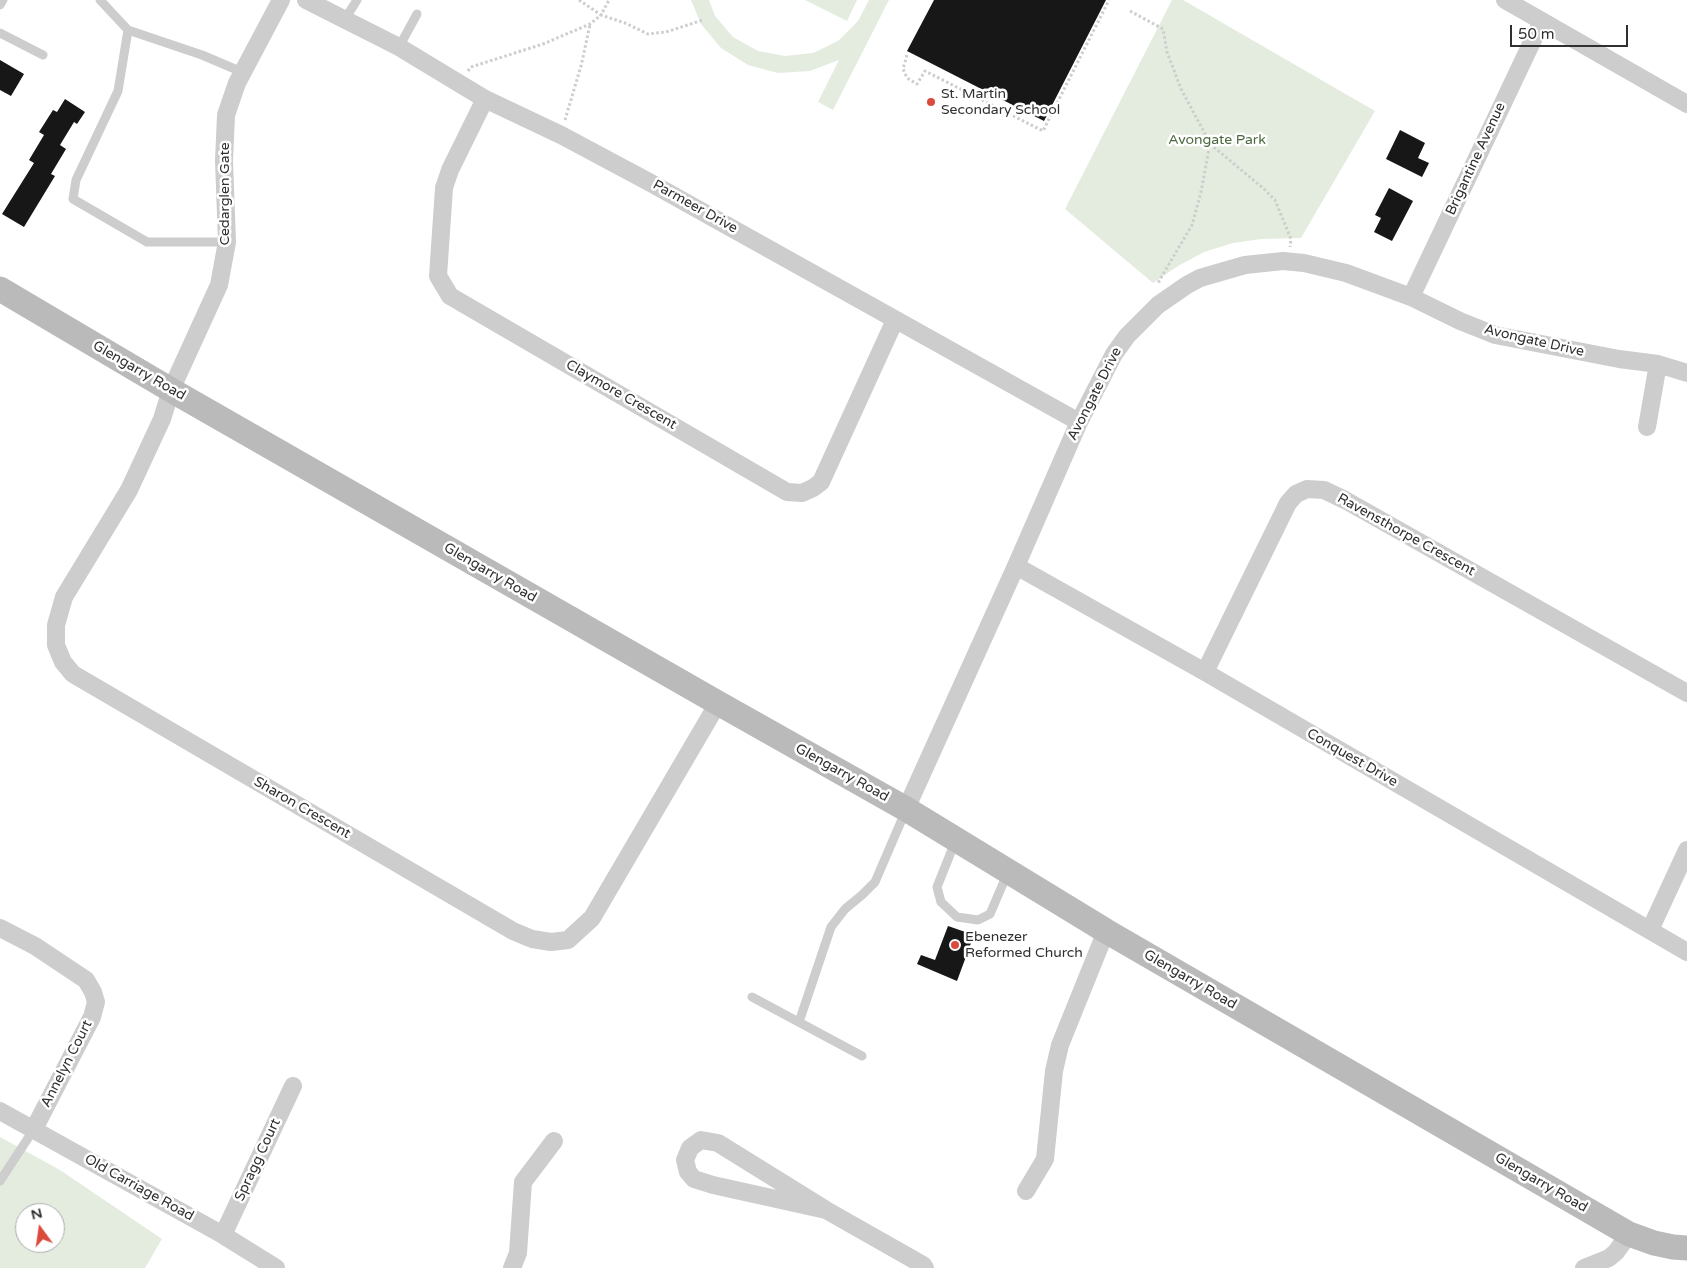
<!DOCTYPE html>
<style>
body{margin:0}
#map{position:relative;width:1687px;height:1268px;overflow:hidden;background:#fff;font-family:"Varela Round",sans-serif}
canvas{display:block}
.north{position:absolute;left:15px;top:1203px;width:50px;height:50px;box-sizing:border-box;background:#fff;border:1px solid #acacac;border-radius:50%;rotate:346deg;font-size:14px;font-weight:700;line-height:20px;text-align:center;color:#303030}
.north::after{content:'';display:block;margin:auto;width:18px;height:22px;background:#da4b3e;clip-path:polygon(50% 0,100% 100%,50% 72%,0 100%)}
.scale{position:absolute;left:1510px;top:25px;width:118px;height:22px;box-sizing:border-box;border:2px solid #303030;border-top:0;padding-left:6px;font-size:15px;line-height:18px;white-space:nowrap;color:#303030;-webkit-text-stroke:4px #fff;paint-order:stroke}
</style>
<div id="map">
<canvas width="1687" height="1268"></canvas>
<div class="north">N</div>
<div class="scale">50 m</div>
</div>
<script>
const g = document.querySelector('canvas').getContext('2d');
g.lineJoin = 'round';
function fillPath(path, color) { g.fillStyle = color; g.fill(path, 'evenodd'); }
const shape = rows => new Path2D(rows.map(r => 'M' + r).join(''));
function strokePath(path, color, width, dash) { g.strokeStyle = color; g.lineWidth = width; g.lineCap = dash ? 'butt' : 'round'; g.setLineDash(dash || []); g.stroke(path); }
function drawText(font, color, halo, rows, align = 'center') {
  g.font = font + ' "Varela Round",sans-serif'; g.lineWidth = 5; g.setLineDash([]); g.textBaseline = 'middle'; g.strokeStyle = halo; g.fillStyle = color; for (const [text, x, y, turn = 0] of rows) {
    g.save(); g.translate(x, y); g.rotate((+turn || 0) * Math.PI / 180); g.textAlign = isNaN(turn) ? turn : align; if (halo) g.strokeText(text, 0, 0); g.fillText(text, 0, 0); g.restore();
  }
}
fillPath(shape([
 [691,0,709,0,715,16,733,37,758,51,785,56,813,53,838,41,858,21,869,0,889,0,833,110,818,102,839,60,810,71,778,73,748,65,721,48,701,24],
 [805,0,857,0,847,21],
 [1172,0,1183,0,1375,111,1301,238,1261,239,1233,243,1204,252,1178,266,1153,283,1065,209],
 [0,1137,60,1170,162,1239,145,1268,0,1268],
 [25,1213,55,1213,55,1243,25,1243]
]), '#e4ecdf');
fillPath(shape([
 [934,0,1106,0,1044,121,907,51],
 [0,60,24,74,11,96,0,90],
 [65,99,85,112,77,124,74,122,60,145,66,149,51,174,55,176,24,227,2,214,34,163,29,160,44,135,39,132,53,110,57,112],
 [1400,130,1425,143,1418,158,1429,163,1422,177,1386,159],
 [1389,188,1413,201,1392,241,1374,232,1381,218,1375,215],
 [948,926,974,935,957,981,917,964,921,955,935,960]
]), '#171717');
strokePath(shape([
 [579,0,601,15,609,0],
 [1130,11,1163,29,1167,52,1181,89,1210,143,1201,192,1192,225,1159,281,1159,285],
 [907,55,903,69,907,78,917,84,925,71,1043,131,1109,0],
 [468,71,471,67,543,44,590,24,601,15,625,23,648,34,666,32,703,20],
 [565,120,581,66,590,25],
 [1210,144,1263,188,1275,200,1291,239,1290,247]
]), '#cdcdcd', 3, [2.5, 2.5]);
strokePath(shape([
 [100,0,128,30,202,55,242,72],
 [0,5,3,0],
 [345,19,357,0],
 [128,30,118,91,76,180,73,199,147,242,227,242],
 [0,33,43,55],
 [399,47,417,14],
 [955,842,937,887,941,902,957,917,978,920,990,914,1008,872],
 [752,997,862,1056],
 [799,1022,831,927,845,909,862,895,875,882,906,810],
 [0,1181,34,1129]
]), '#cdcdcd', 9);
strokePath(shape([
 [281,0,237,83,226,115,224,161,227,242,219,285,171,390,162,419,129,490,64,597,56,625,56,645,63,662,73,674,513,931,532,939,551,942,568,940,592,918,718,703],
 [306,0,399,47,485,99,561,135,649,182,1079,422],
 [1505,0,1687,104],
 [485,99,450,170,444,188,438,276,450,296,787,492,802,493,813,488,821,482,895,320],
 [1411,297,1542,21],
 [1647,427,1658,364],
 [1016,566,1205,672,1687,952],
 [1205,672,1288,503,1296,494,1307,489,1324,490,1345,500,1687,693],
 [906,809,1016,566,1079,422,1114,354,1127,336,1158,305,1187,285,1200,278,1245,265,1283,261,1304,263,1346,273,1411,297,1460,321,1495,335,1619,359,1658,364,1687,373],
 [0,928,35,946,86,980,93,992,96,1002,92,1017,34,1129],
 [1650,930,1687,850],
 [0,1111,223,1235,276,1268],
 [1026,1191,1045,1159,1054,1071,1060,1045,1106,931],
 [826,1210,713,1185,694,1179,688,1172,685,1160,690,1148,701,1140,718,1143,826,1210,923,1265,925,1268],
 [223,1235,293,1086],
 [512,1268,518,1253,523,1182,554,1141],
 [1584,1268,1609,1258,1616,1252,1629,1234]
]), '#cdcdcd', 18);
strokePath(shape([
 [0,289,171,390,718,703,906,809,1106,931,1629,1234,1654,1243,1673,1247,1687,1248]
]), '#bababa', 25);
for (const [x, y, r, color] of [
 [931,102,5,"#da4b3e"],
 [955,945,5,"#da4b3e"]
]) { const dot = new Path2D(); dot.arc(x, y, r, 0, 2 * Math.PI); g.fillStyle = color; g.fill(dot); strokePath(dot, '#fff', 2); }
drawText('14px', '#303030', '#fff', [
 ["St. Martin",941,94],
 ["Secondary School",941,110],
 ["Ebenezer",965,937],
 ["Reformed Church",965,953]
], 'left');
drawText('14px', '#4d6940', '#fff', [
 ["Avongate Park",1217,140]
]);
drawText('14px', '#303030', '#fff', [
 ["Brigantine Avenue",1476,159,-65],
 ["Cedarglen Gate",225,194,-90],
 ["Parmeer Drive",695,207,29],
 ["Avongate Drive",1534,341,13],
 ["Glengarry Road",139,371,30],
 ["Avongate Drive",1095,394,-63],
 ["Claymore Crescent",621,395,30],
 ["Ravensthorpe Crescent",1406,535,29],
 ["Glengarry Road",490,573,30],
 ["Conquest Drive",1352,758,30],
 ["Glengarry Road",842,773,29],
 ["Sharon Crescent",302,808,30],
 ["Glengarry Road",1190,980,30],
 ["Annelyn Court",67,1064,-63],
 ["Spragg Court",258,1160,-65],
 ["Glengarry Road",1541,1183,30],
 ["Old Carriage Road",139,1188,29]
]);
</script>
